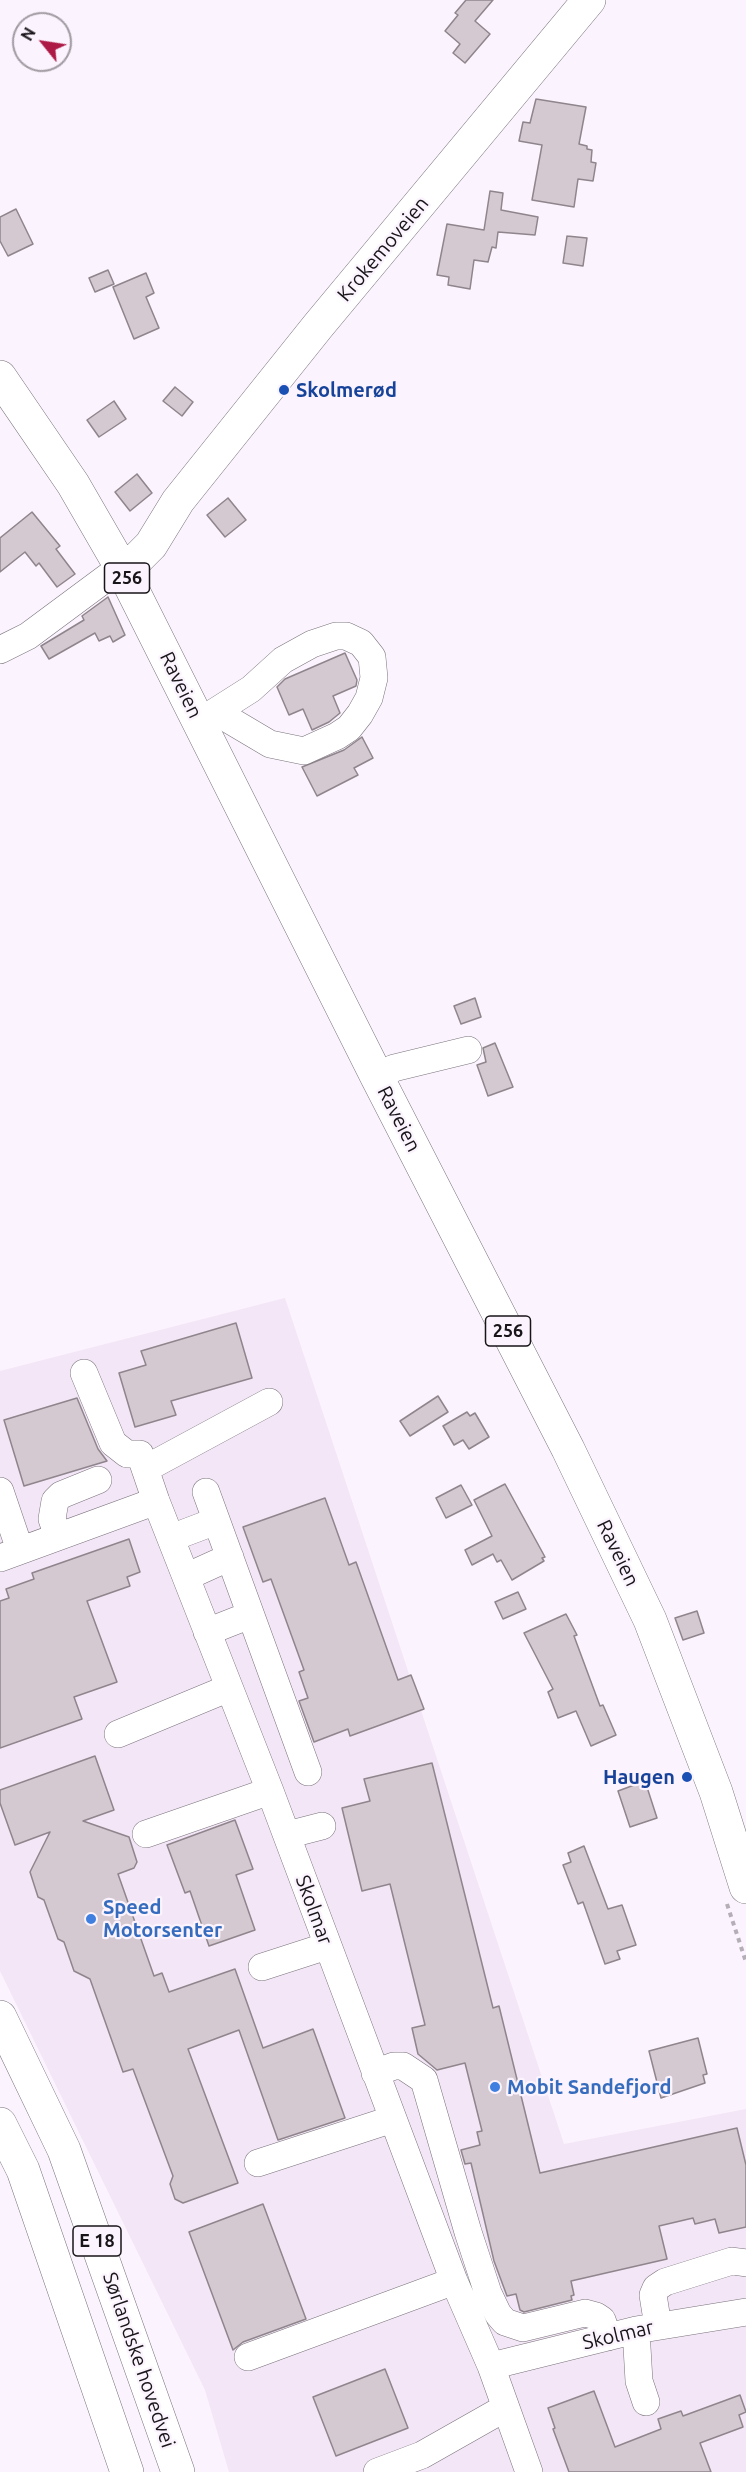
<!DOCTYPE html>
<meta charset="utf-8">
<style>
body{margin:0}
#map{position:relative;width:746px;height:2472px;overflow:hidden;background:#fbf3fd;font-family:Ubuntu,sans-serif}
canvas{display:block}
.north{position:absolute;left:12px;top:12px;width:60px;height:60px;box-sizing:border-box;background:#fbf3fd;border:2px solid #a09aa2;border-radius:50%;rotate:300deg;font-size:16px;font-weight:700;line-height:24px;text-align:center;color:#181519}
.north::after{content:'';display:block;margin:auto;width:21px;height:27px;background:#ae1a46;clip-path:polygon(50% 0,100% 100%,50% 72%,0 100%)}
</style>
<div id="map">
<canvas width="746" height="2472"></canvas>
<div class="north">N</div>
</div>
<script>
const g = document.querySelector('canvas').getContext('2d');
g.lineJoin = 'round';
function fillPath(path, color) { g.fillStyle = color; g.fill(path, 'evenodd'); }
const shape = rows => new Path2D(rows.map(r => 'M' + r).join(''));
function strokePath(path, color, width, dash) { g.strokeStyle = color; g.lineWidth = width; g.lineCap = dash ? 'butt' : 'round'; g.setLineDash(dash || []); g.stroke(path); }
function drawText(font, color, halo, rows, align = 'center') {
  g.font = font + ' Ubuntu,sans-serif'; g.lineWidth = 4.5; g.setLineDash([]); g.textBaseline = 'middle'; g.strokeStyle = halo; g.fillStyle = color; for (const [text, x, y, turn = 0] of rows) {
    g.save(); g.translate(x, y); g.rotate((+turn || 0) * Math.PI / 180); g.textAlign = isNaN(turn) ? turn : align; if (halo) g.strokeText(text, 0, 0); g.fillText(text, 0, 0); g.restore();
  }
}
fillPath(shape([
 [285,1298,564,2144,746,2109,746,2472,229,2472,205,2390,0,1971,0,1371]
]), '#f3e6f6');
const building = shape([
 [466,0,493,0,475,21,490,34,465,63,453,53,460,44,445,31,458,15,455,13,466,0],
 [536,99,586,107,579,144,587,146,587,149,592,150,591,162,596,163,593,181,578,179,574,207,532,200,542,145,519,141,523,122,530,123,536,99],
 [490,191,503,193,501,210,538,217,535,235,498,232,496,248,492,247,488,262,474,260,470,289,448,285,449,277,437,275,447,224,484,230,490,191],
 [16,209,33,244,8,256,0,241,0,217,16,209],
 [567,236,587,238,583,266,563,263,567,236],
 [108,270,114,284,95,292,89,278,108,270],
 [146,273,154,293,146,297,159,328,134,339,113,287,146,273],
 [175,387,193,402,182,416,163,401,175,387],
 [114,401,126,419,99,437,87,420,114,401],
 [137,474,152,493,130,511,115,492,137,474],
 [228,498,246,520,225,537,207,515,228,498],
 [32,512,60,546,56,549,75,574,57,587,39,563,36,566,25,552,0,572,0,538,32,512],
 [108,597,125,635,113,642,110,636,99,641,95,633,49,659,41,646,84,620,82,616,108,597],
 [345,653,357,680,356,686,333,696,340,713,329,722,312,730,303,709,289,715,277,687,285,679,345,653],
 [362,737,373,758,354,768,358,775,317,796,302,767,344,750,362,737],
 [475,998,481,1017,461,1024,454,1006,475,998],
 [495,1043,513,1087,488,1096,477,1065,486,1062,483,1048,495,1043],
 [236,1323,252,1378,171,1401,176,1415,135,1427,119,1373,146,1365,141,1351,236,1323],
 [438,1396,448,1412,410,1436,400,1421,438,1396],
 [77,1398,98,1449,107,1461,24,1486,4,1420,77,1398],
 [467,1412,470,1416,475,1413,489,1437,469,1449,463,1440,454,1445,443,1426,467,1412],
 [505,1484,545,1557,542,1558,544,1561,512,1580,501,1560,497,1562,493,1554,472,1565,465,1550,492,1536,474,1500,505,1484],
 [461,1485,472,1505,446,1518,436,1498,461,1485],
 [325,1498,349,1565,356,1562,398,1680,411,1675,424,1709,350,1736,348,1729,314,1742,299,1701,308,1698,299,1672,304,1670,271,1579,263,1582,243,1527,325,1498],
 [129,1539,140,1572,127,1577,130,1586,87,1601,117,1682,74,1697,82,1719,0,1748,0,1601,9,1598,6,1589,34,1579,32,1573,129,1539],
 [518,1592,526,1609,503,1619,495,1602,518,1592],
 [697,1611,704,1633,683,1640,675,1618,697,1611],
 [566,1614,577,1635,574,1636,600,1706,603,1705,616,1735,591,1746,576,1711,558,1718,548,1692,553,1689,524,1633,566,1614],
 [95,1756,114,1810,83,1821,129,1837,137,1862,134,1868,118,1874,154,1976,162,1973,169,1992,235,1969,263,2048,313,2029,345,2118,278,2140,239,2030,188,2049,238,2183,183,2203,175,2199,170,2184,173,2176,133,2069,123,2072,90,1979,74,1971,64,1942,58,1939,44,1900,38,1897,30,1872,50,1832,15,1845,0,1803,0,1790,95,1756],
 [432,1763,493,2008,499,2006,540,2173,737,2128,746,2165,746,2227,719,2233,715,2219,695,2224,693,2218,659,2226,667,2259,571,2281,574,2295,571,2296,572,2300,524,2312,520,2310,516,2294,507,2296,494,2261,471,2163,465,2164,461,2150,480,2145,477,2132,482,2131,465,2063,437,2070,418,2054,412,2028,425,2025,390,1884,362,1891,342,1808,370,1801,364,1779,432,1763],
 [645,1781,657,1818,630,1827,618,1791,645,1781],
 [235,1820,253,1869,236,1875,255,1930,209,1946,190,1891,185,1893,167,1845,235,1820],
 [584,1846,608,1909,622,1905,636,1945,617,1951,620,1959,605,1964,583,1902,578,1904,563,1865,571,1862,568,1853,584,1846],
 [698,2038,707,2074,703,2075,705,2083,661,2098,649,2051,698,2038],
 [263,2204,306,2319,243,2342,233,2350,189,2232,263,2204],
 [385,2369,408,2428,336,2456,313,2397,385,2369],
 [594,2391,615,2447,661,2429,658,2419,681,2411,683,2416,740,2395,746,2412,739,2415,743,2427,700,2443,711,2472,569,2472,553,2429,555,2428,548,2408,594,2391]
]);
fillPath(building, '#d4c9d0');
strokePath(building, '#8f858c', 1.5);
const minor = shape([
 [0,650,28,636,121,567],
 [199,722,251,689,283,660,312,644,336,636,346,636,361,643,372,657,374,678,369,698,360,714,349,728,337,736,304,751,270,744,216,712],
 [377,1077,394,1068,468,1050],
 [84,1373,113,1443,127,1454,140,1454,156,1501,270,1791,454,2281,491,2366,529,2472],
 [145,1469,269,1402],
 [0,1491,20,1550],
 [206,1492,308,1772],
 [58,1536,52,1519,55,1501,61,1495,98,1480],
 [171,1538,216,1521],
 [0,1558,156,1501],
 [186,1577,230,1557],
 [207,1632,250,1615],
 [118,1734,229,1688],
 [146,1834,270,1791],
 [287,1835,322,1826],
 [262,1967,327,1946],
 [375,2073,394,2066,403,2066,424,2080,468,2232,488,2293,498,2314,505,2322,523,2328,585,2313,596,2316,602,2320,608,2337],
 [258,2163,393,2119],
 [658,2326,653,2295,656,2288,665,2282,732,2261,746,2263],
 [636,2330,639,2381,646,2402],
 [248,2357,454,2281],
 [491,2366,636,2330,746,2312],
 [377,2472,422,2455,505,2408]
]);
const major = shape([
 [0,377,73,484,121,567,377,1077,568,1449,650,1620,716,1792,746,1887],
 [121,567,135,561,151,545,178,501,318,326,589,0]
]);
const highway = shape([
 [0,2017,64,2150,178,2472],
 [0,2124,23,2170,127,2472]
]);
strokePath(minor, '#7a737c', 28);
strokePath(major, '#7a737c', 34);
strokePath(highway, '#7a737c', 34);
strokePath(shape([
 [727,1904,746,1962]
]), '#b5aeb7', 4, [4.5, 4.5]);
strokePath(minor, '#fff', 27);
strokePath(major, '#fff', 33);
strokePath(highway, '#fff', 33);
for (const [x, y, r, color] of [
 [284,390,6,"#1a4fb4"],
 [687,1777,6,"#1a4fb4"],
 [91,1919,6,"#3f7fe0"],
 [495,2087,6,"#3f7fe0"]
]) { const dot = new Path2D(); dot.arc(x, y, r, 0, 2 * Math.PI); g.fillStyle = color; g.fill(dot); strokePath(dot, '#fbf3fd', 2); }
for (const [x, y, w] of [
 [127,578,45],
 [508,1331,45],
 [97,2241,48]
]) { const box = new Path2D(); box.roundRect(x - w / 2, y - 15, w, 30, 4.5); g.fillStyle = '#fbf3fd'; g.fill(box); strokePath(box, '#181519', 1.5); }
drawText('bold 18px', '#181519', null, [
 ["256",127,578],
 ["256",508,1331],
 ["E 18",97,2241]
]);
drawText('20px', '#181519', '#fbf3fd', [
 ["Krokemoveien",383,249,-50],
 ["Raveien",181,685,64],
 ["Raveien",399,1119,63],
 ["Raveien",618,1553,64],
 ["Skolmar",314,1910,70],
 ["Skolmar",618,2335,-13],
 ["Sørlandske hovedvei",139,2360,71]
]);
drawText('bold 20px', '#164399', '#fbf3fd', [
 ["Skolmerød",296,390],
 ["Haugen",675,1777,"right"]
], 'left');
drawText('bold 20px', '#366cbe', '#fbf3fd', [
 ["Speed",103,1907],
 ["Motorsenter",103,1930],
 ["Mobit Sandefjord",507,2087]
], 'left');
</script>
